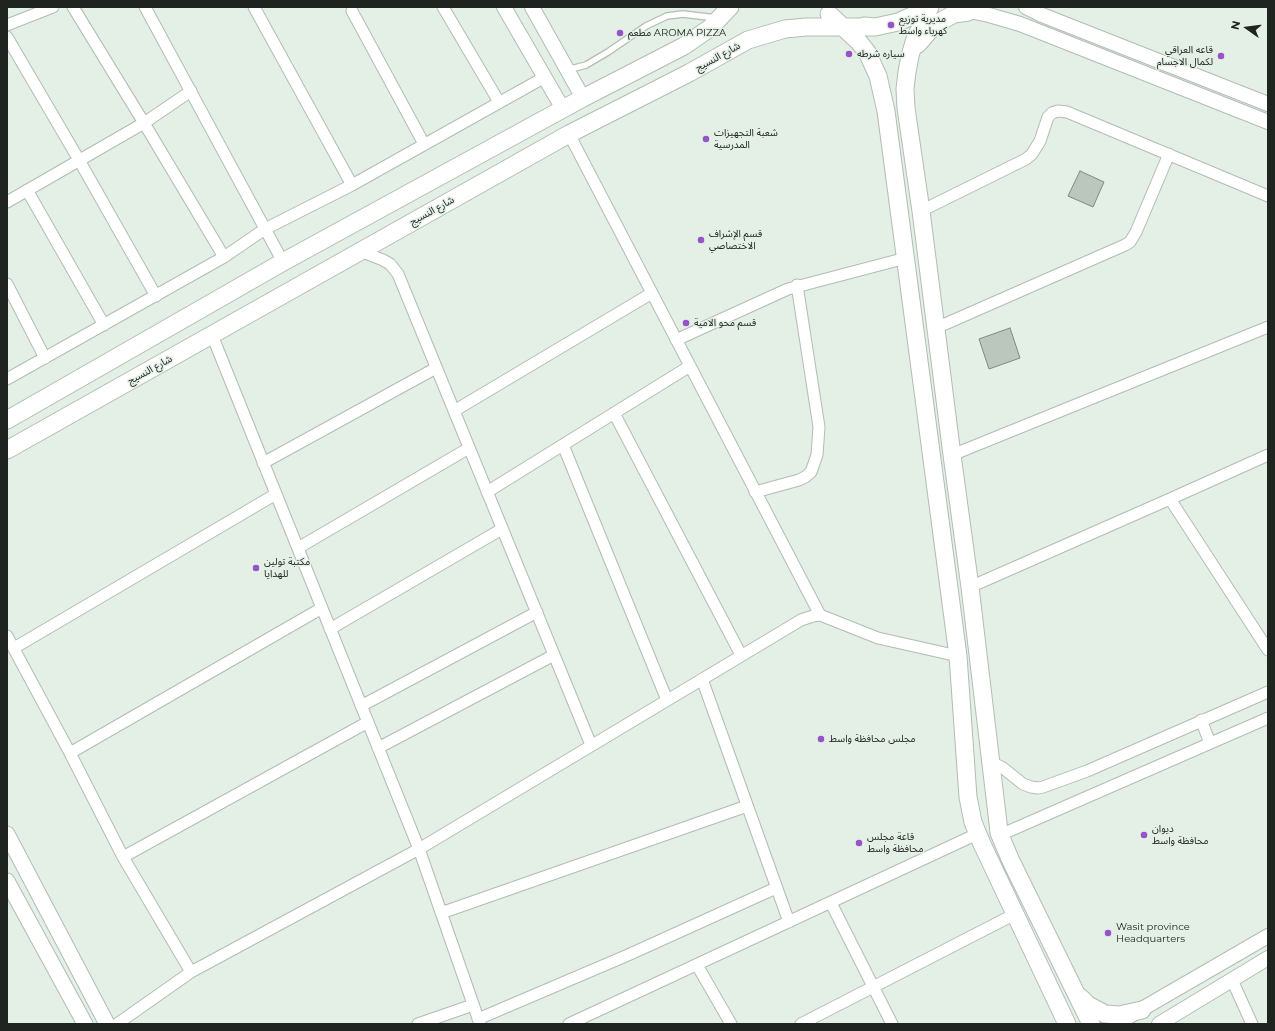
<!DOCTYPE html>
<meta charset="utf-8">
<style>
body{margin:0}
#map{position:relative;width:1275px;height:1031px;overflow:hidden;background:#e4efe6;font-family:Montserrat,sans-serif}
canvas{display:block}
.frame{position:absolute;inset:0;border:8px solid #202420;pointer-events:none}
.north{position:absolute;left:1227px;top:8px;width:40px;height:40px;-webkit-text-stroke:3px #e4efe6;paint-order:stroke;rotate:284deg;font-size:11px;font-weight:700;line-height:16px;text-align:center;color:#202420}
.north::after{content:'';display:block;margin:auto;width:14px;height:18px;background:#202420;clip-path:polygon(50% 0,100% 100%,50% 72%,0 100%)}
</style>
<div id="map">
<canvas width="1275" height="1031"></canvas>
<div class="frame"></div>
<div class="north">N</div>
</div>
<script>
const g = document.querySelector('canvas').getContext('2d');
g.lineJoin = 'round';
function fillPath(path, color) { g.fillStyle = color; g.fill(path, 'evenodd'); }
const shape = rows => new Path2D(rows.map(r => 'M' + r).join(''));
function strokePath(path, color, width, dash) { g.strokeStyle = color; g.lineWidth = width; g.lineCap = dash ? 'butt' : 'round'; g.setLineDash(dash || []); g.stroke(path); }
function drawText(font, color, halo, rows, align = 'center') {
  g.font = font + ' Montserrat,"Noto Sans Arabic",sans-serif'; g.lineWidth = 3; g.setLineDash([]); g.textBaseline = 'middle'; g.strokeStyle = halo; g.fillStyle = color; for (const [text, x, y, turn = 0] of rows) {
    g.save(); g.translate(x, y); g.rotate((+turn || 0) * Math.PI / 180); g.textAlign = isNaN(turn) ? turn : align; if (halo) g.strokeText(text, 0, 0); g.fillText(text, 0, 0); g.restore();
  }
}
const building = shape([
 [1080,171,1104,182,1093,207,1068,196,1080,171],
 [1010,328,1020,358,989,369,979,339,1010,328]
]);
fillPath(building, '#bbc6bd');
strokePath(building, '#7f8981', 1);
const service = shape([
 [567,70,586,65,608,52,646,26,667,16,683,14,716,18]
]);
const minor = shape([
 [73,7,144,123,224,257],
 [145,7,283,262],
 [254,7,352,185],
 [443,7,499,102],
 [352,11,424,144],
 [7,25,53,7],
 [7,37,79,160,156,296],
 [569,134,820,615],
 [27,190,104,325],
 [7,202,144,123,191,91],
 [921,211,1026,159,1032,154,1040,141,1048,117,1052,113,1058,111,1067,112,1268,196],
 [360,251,383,260,390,264,398,274,591,745],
 [7,284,45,358],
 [936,328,1125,245,1130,242,1136,232,1169,154],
 [212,335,419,849,480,1024],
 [676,340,788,289,906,258],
 [7,379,224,257,265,229,352,185,545,77],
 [454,411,652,293],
 [614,413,741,655],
 [563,445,667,700],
 [952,455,1268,327],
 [263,463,436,368],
 [487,492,690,366],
 [755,492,799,480,805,477,811,472,817,455,819,427,797,285],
 [1170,499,1268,650],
 [298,548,469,448],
 [970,587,1170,499,1268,455],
 [330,629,502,529],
 [7,636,70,753,123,857,191,972],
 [14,648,276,494],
 [702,679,789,922],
 [361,706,537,612],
 [1201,720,1210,743],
 [378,748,554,655],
 [70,753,322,608],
 [990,766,997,765,1003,768,1023,784,1031,787,1038,788,1043,787,1087,771,1268,692],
 [1000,835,1268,718],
 [123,857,368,722],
 [831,903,892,1024],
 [441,913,747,806],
 [697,965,731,1024],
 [1232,980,1252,1024],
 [478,1019,628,955,776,888],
 [117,1024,191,972,419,849,801,620,813,616,820,615,878,638,958,656],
 [418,1024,473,1005],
 [569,1024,977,834],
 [801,1024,1015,914]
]);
const tertiary = shape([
 [504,7,563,109],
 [532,7,583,98],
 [1026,7,1042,15,1268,104],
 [957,11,974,12,989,15,1020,24,1268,122],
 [1116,1024,1268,936],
 [1159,1024,1268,958]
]);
const secondary = shape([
 [7,834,107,1024],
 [7,881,85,1024]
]);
const primary = shape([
 [930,7,915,39,910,56,907,72,905,89,906,108,921,211,952,455,970,587,998,823,999,833,1011,861,1091,1024],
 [829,14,859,42,867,52,878,76,886,111,958,656,968,797,973,822,982,844,1067,1024],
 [864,26,875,27,898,22,914,15,924,7],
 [918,44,931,29,941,21,954,14,968,12],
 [7,420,283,262,583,98,684,46,710,28,730,7],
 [7,450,569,134,689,73,748,40,785,29,806,27,875,27],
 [1080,997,1088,1005,1105,1014,1119,1015,1142,1010]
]);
strokePath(service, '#b2bcb4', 8);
strokePath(minor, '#b2bcb4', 13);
strokePath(tertiary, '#b2bcb4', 16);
strokePath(secondary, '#b2bcb4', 17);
strokePath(primary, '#b2bcb4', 19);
strokePath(service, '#fff', 5.5);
strokePath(minor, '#fff', 11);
strokePath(tertiary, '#fff', 14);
strokePath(secondary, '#fff', 15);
strokePath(primary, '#fff', 17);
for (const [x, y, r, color] of [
 [891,25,4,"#9652c7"],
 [620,33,4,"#9652c7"],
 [849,54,4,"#9652c7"],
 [1221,56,4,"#9652c7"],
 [706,139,4,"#9652c7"],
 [701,240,4,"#9652c7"],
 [686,323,4,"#9652c7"],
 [256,568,4,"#9652c7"],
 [821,739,4,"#9652c7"],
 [1144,835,4,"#9652c7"],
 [859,843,4,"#9652c7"],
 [1108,933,4,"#9652c7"]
]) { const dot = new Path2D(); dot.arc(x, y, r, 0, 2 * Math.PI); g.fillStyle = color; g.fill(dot); strokePath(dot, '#e4efe6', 1.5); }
drawText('10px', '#202420', '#e4efe6', [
 ["مديرية توزيع",899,19],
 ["كهرباء واسط",899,31],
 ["مطعم AROMA PIZZA",628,33],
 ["قاعه العراقي",1213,50,"right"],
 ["لكمال الاجسام",1213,62,"right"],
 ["سياره شرطه",857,54],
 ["شعبة التجهيزات",714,133],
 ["المدرسية",714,145],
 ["قسم الإشراف",709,234],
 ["الاختصاصي",709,246],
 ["قسم محو الامية",694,323],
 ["مكتبة تولين",264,562],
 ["للهدايا",264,574],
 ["مجلس محافظة واسط",829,739],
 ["ديوان",1152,829],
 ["محافظة واسط",1152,841],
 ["قاعة مجلس",867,837],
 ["محافظة واسط",867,849],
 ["Wasit province",1116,927],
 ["Headquarters",1116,939]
], 'left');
drawText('10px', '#202420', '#e4efe6', [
 ["شارع النسيج",718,57,-29],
 ["شارع النسيج",432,211,-29],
 ["شارع النسيج",150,370,-29]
]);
</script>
